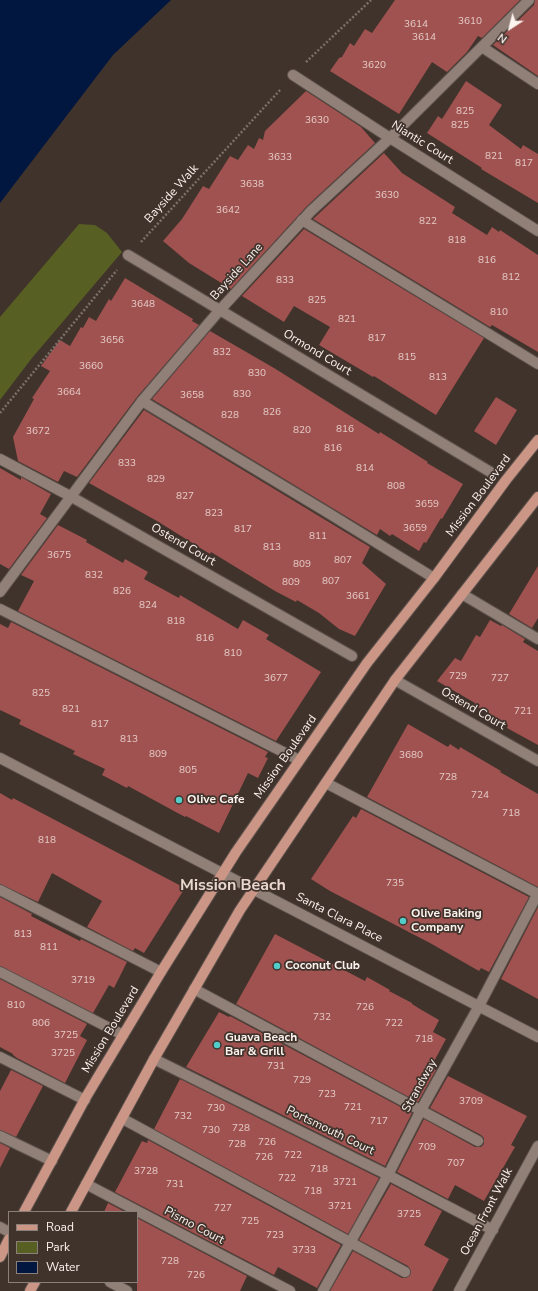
<!DOCTYPE html>
<style>
body{margin:0}
#map{position:relative;width:538px;height:1291px;overflow:hidden;background:#40332c;font-family:"Nunito Sans",sans-serif}
canvas{display:block}
.legend{position:absolute;left:8px;top:1211px;width:130px;height:72px;box-sizing:border-box;background:#40332c;border:1px solid #8b7f7a;margin:0;padding:5px 7px;list-style:none;font-size:12px;color:#fcf2ee}
.legend li{display:flex;align-items:center;gap:8px;height:20px}
.legend b{width:20px;border:1px solid #8b7f7a}
.north{position:absolute;left:490px;top:8px;width:40px;height:40px;-webkit-text-stroke:3px #40332c;paint-order:stroke;rotate:216deg;font-size:11px;font-weight:700;line-height:16px;text-align:center;color:#fcf2ee}
.north::after{content:'';display:block;margin:auto;width:14px;height:18px;background:#fcf2ee;clip-path:polygon(50% 0,100% 100%,50% 72%,0 100%)}
</style>
<div id="map">
<canvas width="538" height="1291"></canvas>
<ul class="legend">
<li><b style="height:5px;background:#cb9686"></b>Road</li>
<li><b style="height:11px;background:#585f22"></b>Park</li>
<li><b style="height:11px;background:#01173f"></b>Water</li>
</ul>
<div class="north">N</div>
</div>
<script>
const g = document.querySelector('canvas').getContext('2d');
g.lineJoin = 'round';
function fillPath(path, color) { g.fillStyle = color; g.fill(path, 'evenodd'); }
const shape = rows => new Path2D(rows.map(r => 'M' + r).join(''));
function strokePath(path, color, width, dash) { g.strokeStyle = color; g.lineWidth = width; g.lineCap = dash ? 'butt' : 'round'; g.setLineDash(dash || []); g.stroke(path); }
function drawText(font, color, halo, rows, align = 'center') {
  g.font = font + ' "Nunito Sans",sans-serif'; g.lineWidth = 3.5; g.setLineDash([]); g.textBaseline = 'middle'; g.strokeStyle = halo; g.fillStyle = color; for (const [text, x, y, turn = 0] of rows) {
    g.save(); g.translate(x, y); g.rotate((+turn || 0) * Math.PI / 180); g.textAlign = isNaN(turn) ? turn : align; if (halo) g.strokeText(text, 0, 0); g.fillText(text, 0, 0); g.restore();
  }
}
fillPath(shape([
 [79,224,95,225,107,233,122,252,32,358,0,400,0,317]
]), '#585f22');
fillPath(shape([
 [0,0,171,0,113,55,0,203]
]), '#01173f');
fillPath(shape([
 [395,0,520,0,482,38,478,36,467,52,447,72,432,62,399,114,330,71,339,58,342,57,350,43,354,46,365,29,372,33],
 [535,0,538,0,538,76,493,45,534,5],
 [466,81,502,105,489,125,521,149,523,145,538,154,538,203,481,169,482,168,427,133,438,116,442,119],
 [306,91,361,127,375,143,307,206,231,289,189,263,163,241,182,219,203,186,209,189,230,156,238,160,248,145,254,149,259,138,263,140,265,131],
 [384,153,402,173,455,207,452,213,487,235,492,227,499,232,500,230,538,255,538,352,492,325,490,327,313,219],
 [304,229,484,338,436,415,374,376,373,377,319,345,330,327,294,306,284,322,242,296],
 [125,278,193,319,192,321,199,325,137,397,77,477,64,471,58,482,18,461,13,437,34,399,32,398,50,371,41,366,60,340,70,346,81,327,83,328,89,317,96,321,109,299,111,301],
 [210,331,274,368,379,434,380,432,428,462,427,463,463,484,442,519,441,518,426,543,424,542,419,551,392,534,390,536,380,529,377,535,152,399],
 [496,397,517,410,496,445,474,431],
 [144,410,370,547,362,563,386,584,355,636,339,629,319,613,297,600,296,602,275,591,211,552,210,554,157,521,89,483],
 [0,468,21,480,21,477,51,494,40,514,47,518,9,569,0,564],
 [58,525,87,540,86,542,123,563,125,559,148,572,144,579,179,598,180,595,238,629,243,620,269,635,266,639,321,672,276,741,18,611,34,581,21,575],
 [538,566,538,618,532,628,509,614],
 [490,620,501,626,502,625,525,639,523,642,538,651,538,745,507,728,508,725,474,705,475,703,437,681,455,658,461,661,476,635,480,637],
 [11,622,268,752,265,757,268,758,258,778,248,773,219,833,186,816,185,817,128,786,127,788,102,775,105,769,73,754,75,751,19,724,21,720,0,710,0,624,8,628],
 [408,724,448,747,450,744,459,750,460,747,501,771,500,772,538,794,538,887,367,797],
 [0,793,12,800,13,798,185,888,144,953,135,948,133,951,87,927,102,901,52,873,38,902,0,884],
 [361,809,529,897,489,972,481,968,479,971,430,943,330,891,311,879,353,816,356,818],
 [0,897,32,914,31,916,80,941,81,939,127,962,114,988,109,985,93,1013,0,966],
 [538,907,538,999,501,979],
 [275,934,365,981,367,977,390,990,389,991,412,1003,412,1004,420,1009,439,1020,433,1032,446,1039,431,1067,436,1070,418,1102,236,1004],
 [0,979,87,1024,80,1036,87,1040,65,1083,17,1058,13,1055,13,1054,0,1047],
 [219,1012,229,1017,230,1016,412,1113,385,1166,186,1067],
 [11,1070,43,1086,16,1137,0,1130,0,1091],
 [448,1076,527,1116,511,1145,515,1147,484,1201,455,1185,448,1199,397,1172,424,1119,475,1147,481,1147,484,1144,484,1138,481,1135,430,1108],
 [180,1079,379,1178,348,1234,154,1129],
 [148,1140,341,1245,317,1288,278,1267,274,1275,115,1192,142,1141,147,1143],
 [0,1143,10,1148,0,1168],
 [391,1184,442,1211,424,1245,449,1259,432,1291,330,1291,353,1251,402,1278,406,1278,410,1275,411,1271,408,1266,359,1240],
 [108,1203,125,1212,104,1212],
 [137,1218,247,1276,240,1291,137,1291]
]), '#9f524f');
const lane = shape([
 [482,47,538,84],
 [302,220,538,364],
 [142,401,325,511,434,578],
 [462,594,538,639],
 [0,609,299,760],
 [326,783,538,894],
 [0,890,161,972],
 [194,989,478,1141],
 [0,1057,85,1100],
 [123,1119,405,1272],
 [0,1227,9,1232],
 [110,1282,127,1291]
]);
const street = shape([
 [293,75,390,138,538,231],
 [128,255,492,473],
 [0,459,70,496,352,656],
 [0,592,142,401,219,311,311,211,390,138,529,0],
 [395,680,538,761],
 [0,758,538,1037],
 [0,972,123,1035],
 [154,1059,388,1175,493,1230],
 [0,1136,52,1161],
 [86,1184,290,1291],
 [323,1291,388,1175,421,1110,479,1006,538,893],
 [459,1291,538,1146]
]);
const primary = shape([
 [24,1212,86,1097,161,972,236,852,367,663,434,578,506,480,538,440],
 [71,1212,154,1059,240,910,395,680,538,497],
 [0,1257,9,1239],
 [30,1291,35,1282]
]);
strokePath(lane, '#5e524d', 12);
strokePath(street, '#5e524d', 12);
strokePath(primary, '#5e524d', 12);
strokePath(shape([
 [306,62,371,0],
 [141,242,281,89],
 [0,413,117,270]
]), '#7c706a', 2.5, [2, 2]);
strokePath(lane, '#908078', 10);
strokePath(street, '#908078', 10);
strokePath(primary, '#cb9686', 10);
for (const [x, y, r, color] of [
 [179,800,4,"#53cdc9"],
 [403,921,4,"#53cdc9"],
 [277,966,4,"#53cdc9"],
 [217,1045,4,"#53cdc9"]
]) { const dot = new Path2D(); dot.arc(x, y, r, 0, 2 * Math.PI); g.fillStyle = color; g.fill(dot); strokePath(dot, '#40332c', 1.5); }
drawText('10px', '#e5cac6', null, [
 ["3610",470,22],
 ["3614",416,25],
 ["3614",424,38],
 ["3620",374,66],
 ["825",465,112],
 ["3630",317,121],
 ["825",460,126],
 ["821",494,157],
 ["3633",280,158],
 ["817",524,164],
 ["3638",252,185],
 ["3630",387,196],
 ["3642",228,211],
 ["822",428,222],
 ["818",457,241],
 ["816",487,261],
 ["812",511,278],
 ["833",285,281],
 ["825",317,301],
 ["3648",143,305],
 ["810",499,313],
 ["821",347,320],
 ["817",377,339],
 ["3656",112,341],
 ["832",222,353],
 ["815",407,358],
 ["3660",91,367],
 ["830",257,374],
 ["813",438,378],
 ["3664",69,393],
 ["830",242,395],
 ["3658",192,396],
 ["826",272,413],
 ["828",230,416],
 ["816",345,430],
 ["820",302,431],
 ["3672",38,432],
 ["816",333,449],
 ["833",127,464],
 ["814",365,469],
 ["829",156,480],
 ["808",396,487],
 ["827",185,497],
 ["3659",427,505],
 ["823",214,514],
 ["3659",415,529],
 ["817",243,530],
 ["811",318,537],
 ["813",272,548],
 ["3675",59,556],
 ["807",343,561],
 ["809",302,565],
 ["832",94,576],
 ["807",331,582],
 ["809",291,583],
 ["826",122,592],
 ["3661",358,597],
 ["824",148,606],
 ["818",176,622],
 ["816",205,639],
 ["810",233,654],
 ["729",458,677],
 ["3677",276,679],
 ["727",500,679],
 ["825",41,694],
 ["821",71,710],
 ["721",523,712],
 ["817",100,725],
 ["813",129,740],
 ["809",158,755],
 ["3680",411,756],
 ["805",188,771],
 ["728",448,778],
 ["724",480,796],
 ["718",511,814],
 ["818",47,841],
 ["735",395,884],
 ["813",23,935],
 ["811",49,948],
 ["3719",83,981],
 ["810",16,1006],
 ["726",365,1008],
 ["732",322,1018],
 ["806",41,1024],
 ["722",394,1024],
 ["3725",66,1036],
 ["718",424,1040],
 ["3725",63,1054],
 ["731",276,1067],
 ["729",302,1081],
 ["723",327,1095],
 ["3709",471,1102],
 ["721",353,1108],
 ["730",216,1109],
 ["732",183,1117],
 ["717",379,1122],
 ["728",241,1129],
 ["730",211,1131],
 ["726",267,1143],
 ["728",237,1145],
 ["709",427,1148],
 ["722",293,1156],
 ["726",264,1158],
 ["707",456,1164],
 ["718",319,1170],
 ["3728",146,1172],
 ["722",287,1179],
 ["3721",345,1183],
 ["731",175,1185],
 ["718",313,1192],
 ["3721",340,1207],
 ["727",223,1209],
 ["3725",409,1215],
 ["725",250,1222],
 ["723",275,1236],
 ["3733",304,1251],
 ["728",170,1262],
 ["726",196,1276]
]);
drawText('12px', '#fcf2ee', '#40332c', [
 ["Niantic Court",422,143,32],
 ["Bayside Walk",172,194,-48],
 ["Bayside Lane",237,272,-48],
 ["Ormond Court",317,353,31],
 ["Mission Boulevard",479,496,-53],
 ["Ostend Court",183,545,30],
 ["Ostend Court",473,709,30],
 ["Mission Boulevard",286,757,-55],
 ["Santa Clara Place",339,918,27],
 ["Mission Boulevard",111,1030,-59],
 ["Strandway",420,1086,-61],
 ["Portsmouth Court",330,1131,26],
 ["Ocean Front Walk",487,1212,-62],
 ["Pismo Court",194,1226,28]
]);
drawText('bold 12px', '#fcf2ee', '#40332c', [
 ["Olive Cafe",187,800],
 ["Olive Baking",411,914],
 ["Company",411,928],
 ["Coconut Club",285,966],
 ["Guava Beach",225,1038],
 ["Bar & Grill",225,1052]
], 'left');
drawText('bold 16px', '#ead8d0', '#40332c', [
 ["Mission Beach",233,886]
]);
</script>
